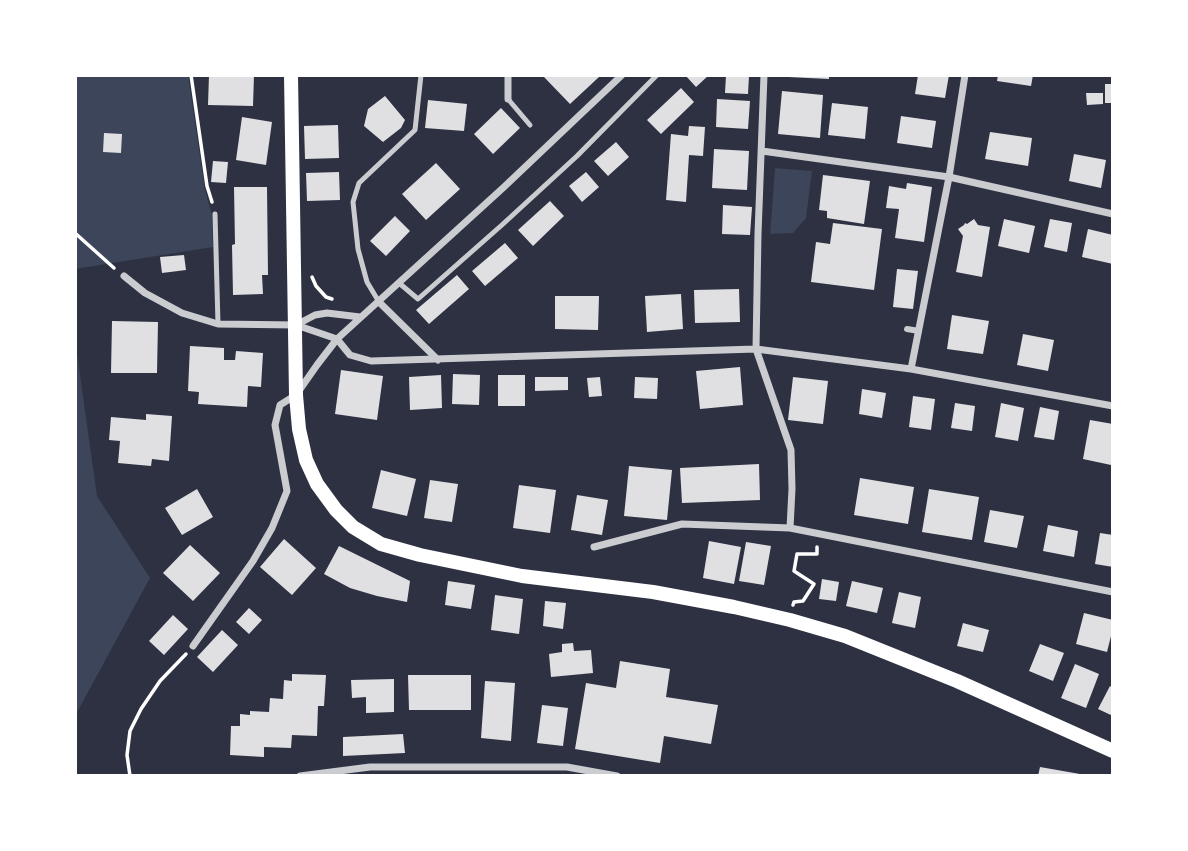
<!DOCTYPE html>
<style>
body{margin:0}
#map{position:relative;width:1188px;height:851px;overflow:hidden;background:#2d3142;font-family:"Open Sans",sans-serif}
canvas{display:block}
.frame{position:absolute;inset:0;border:77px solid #fff;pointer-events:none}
</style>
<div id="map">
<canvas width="1188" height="851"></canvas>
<div class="frame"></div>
</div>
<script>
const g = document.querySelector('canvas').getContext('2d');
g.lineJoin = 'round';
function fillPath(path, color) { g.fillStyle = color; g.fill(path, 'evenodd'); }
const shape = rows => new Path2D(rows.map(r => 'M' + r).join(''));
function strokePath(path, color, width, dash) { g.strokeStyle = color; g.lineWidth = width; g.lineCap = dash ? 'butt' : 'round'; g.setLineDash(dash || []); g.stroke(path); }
fillPath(shape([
 [75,75,188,75,205,190,212,215,213,247,75,269],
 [775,168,812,171,806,218,793,233,770,234],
 [75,339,97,496,150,578,75,716]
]), '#3c4559');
fillPath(shape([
 [209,75,254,75,253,106,208,105],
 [546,75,598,75,599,77,570,104,544,77],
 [685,75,709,75,696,87],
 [726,75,749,76,748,94,725,93],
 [788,75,829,75,829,79,788,77],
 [918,75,949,75,945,98,915,94],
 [998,75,1033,75,1031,86,997,81],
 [1105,84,1113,84,1113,103,1105,103],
 [681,88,694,102,661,134,647,120],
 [782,91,823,95,820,138,778,134],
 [1086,93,1103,93,1103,104,1087,105],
 [385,96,405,120,401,128,383,142,364,126,368,109],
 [717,99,750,101,748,129,716,127],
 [428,100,467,104,464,131,425,128],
 [832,103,868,107,865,139,828,135],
 [501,108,520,128,493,154,474,134],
 [901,116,936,121,932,148,897,143],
 [242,117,272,122,266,165,236,160],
 [338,125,339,158,305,159,304,126],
 [689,126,705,127,703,156,689,155,686,202,666,200,671,134,688,136],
 [990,132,1032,138,1028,166,985,159],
 [104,133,122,134,121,153,103,152],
 [616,142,629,157,608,176,594,161],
 [714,149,749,151,747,190,712,188],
 [1074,154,1106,160,1101,188,1069,181],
 [213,161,228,162,226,183,211,182],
 [436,163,460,189,426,220,402,194],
 [339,172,340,200,307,201,306,173],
 [586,172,599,187,582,202,569,186],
 [823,175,870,181,864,224,827,218,827,211,819,210],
 [907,183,932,187,924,242,895,238,899,209,886,208,889,186,906,189],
 [234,187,267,187,268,275,262,275,263,294,233,295,232,245,235,244],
 [550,201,564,216,533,246,518,230],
 [723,205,752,207,750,235,722,234],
 [395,216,410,231,386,256,370,241],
 [974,219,978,225,990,227,982,277,956,272,963,236,958,229,964,225,965,223,967,224],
 [1004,219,1035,226,1029,253,998,246],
 [1050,219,1072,223,1067,252,1044,247],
 [833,223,882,229,874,290,811,282,816,242,830,244],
 [1088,229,1113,235,1113,264,1082,257],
 [505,243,518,258,485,286,472,271],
 [184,255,186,270,162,273,160,257],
 [897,269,918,271,913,309,893,307],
 [457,275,469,289,429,324,416,310],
 [739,289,740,322,695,323,694,290],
 [681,294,683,329,647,332,645,296],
 [555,296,599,296,598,330,555,329],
 [952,315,989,321,983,354,947,349],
 [112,321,158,322,157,373,111,373],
 [1023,334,1054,340,1048,371,1017,365],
 [190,346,224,348,224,360,235,360,236,351,263,353,261,387,248,386,247,407,198,404,199,392,188,391],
 [740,367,743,405,700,409,696,371],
 [341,370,383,376,377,420,335,414],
 [453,374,480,375,479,405,452,404],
 [441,375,442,408,410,410,409,377],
 [498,375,525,375,525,406,498,406],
 [535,377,568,377,568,390,535,391],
 [600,377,602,396,589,397,587,378],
 [635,377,658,378,657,399,634,398],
 [793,377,828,381,823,424,788,420],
 [862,389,886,393,882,418,859,414],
 [913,396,935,399,931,430,909,427],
 [955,403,975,406,972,431,951,428],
 [1001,403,1024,408,1018,441,995,437],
 [1040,407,1059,411,1054,440,1034,437],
 [146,414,172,416,169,461,152,459,151,466,118,463,120,441,109,440,111,417,146,420],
 [1090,420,1113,424,1113,455,1111,465,1083,459],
 [759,464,760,500,682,503,680,468],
 [629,466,672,470,667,520,624,516],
 [381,470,416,479,407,516,372,508],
 [860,478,914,487,908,524,854,515],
 [430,480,458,484,452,522,424,518],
 [519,485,556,490,550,533,513,528],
 [197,489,213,517,182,535,165,508],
 [929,489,979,497,972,540,922,532],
 [577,495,608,500,602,535,571,530],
 [990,510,1024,516,1017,548,984,542],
 [1048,525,1078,531,1074,557,1043,551],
 [1100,533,1113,535,1113,567,1095,564],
 [284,539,316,568,292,595,260,567],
 [709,541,741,547,734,584,703,578],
 [746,542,771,546,764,585,739,581],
 [190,545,220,573,193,601,163,573],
 [339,546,410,581,407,602,377,596,350,588,324,574],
 [822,579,839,582,836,601,819,599],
 [448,581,475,585,471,609,445,605],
 [852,581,883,588,877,613,846,606],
 [899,592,921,597,915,628,892,623],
 [495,595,523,599,519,634,491,630],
 [545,601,566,603,563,629,543,626],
 [249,608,262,620,249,634,236,622],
 [1084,613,1113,620,1113,628,1107,652,1076,644],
 [173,615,188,629,164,655,149,641],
 [963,623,989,630,983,652,957,646],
 [222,630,238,645,213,672,197,657],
 [573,643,574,651,591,650,593,673,551,677,549,654,562,652,562,644],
 [1040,644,1064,653,1053,681,1029,671],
 [620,661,670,669,666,697,718,705,711,744,664,736,660,763,575,749,586,683,616,688],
 [1075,664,1099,674,1086,708,1061,698],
 [292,674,326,675,324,706,318,706,317,736,292,735,291,748,264,747,264,757,230,755,231,726,240,726,240,714,250,715,250,711,269,712,270,698,283,699,284,680,292,681],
 [408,675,471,675,471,710,409,710],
 [394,679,394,712,366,713,366,697,352,698,351,680],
 [485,681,515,683,511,741,481,738],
 [1110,686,1113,688,1113,716,1098,709],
 [542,705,568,708,563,746,537,743],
 [403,734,405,753,343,756,343,737],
 [1040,767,1080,774,1079,776,1038,776]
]), '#e0e0e3');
strokePath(shape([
 [191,75,207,186,212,202],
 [75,233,114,268],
 [312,277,316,286,326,297,332,299],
 [793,605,794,602,803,601,814,584,794,571,797,554,817,554,817,547],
 [130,776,127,755,130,731,141,709,160,681,186,654]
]), '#fff', 3.5);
strokePath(shape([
 [508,99,530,125],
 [215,214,218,324],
 [399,283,418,299,503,224,577,156,657,75],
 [379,302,367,282,358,249,353,202,359,183,415,130,421,75]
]), '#caccd0', 5);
strokePath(shape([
 [907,329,919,331]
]), '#caccd0', 6);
strokePath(shape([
 [764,75,758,234,756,349,791,450,792,489,790,528],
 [508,99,508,75],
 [762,151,949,177,1113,214],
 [124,276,145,293,182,313,218,324,296,325,337,339],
 [379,302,438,360],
 [296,325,315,315,327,313,360,317],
 [337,339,350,355,371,361,756,349,911,369,1113,406],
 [911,369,949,177,965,75],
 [594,547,682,524,790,528,1113,592],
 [193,646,253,561,272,528,287,491,275,425,280,405,296,395,317,365,337,339,504,187,622,75],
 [300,776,370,767,567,767,617,776]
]), '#caccd0', 7);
strokePath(shape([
 [291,75,296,395,299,429,306,460,317,484,336,510,353,527,381,544,420,555,522,576,653,592,734,607,790,620,845,636,957,681,1113,751]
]), '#fff', 14);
</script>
